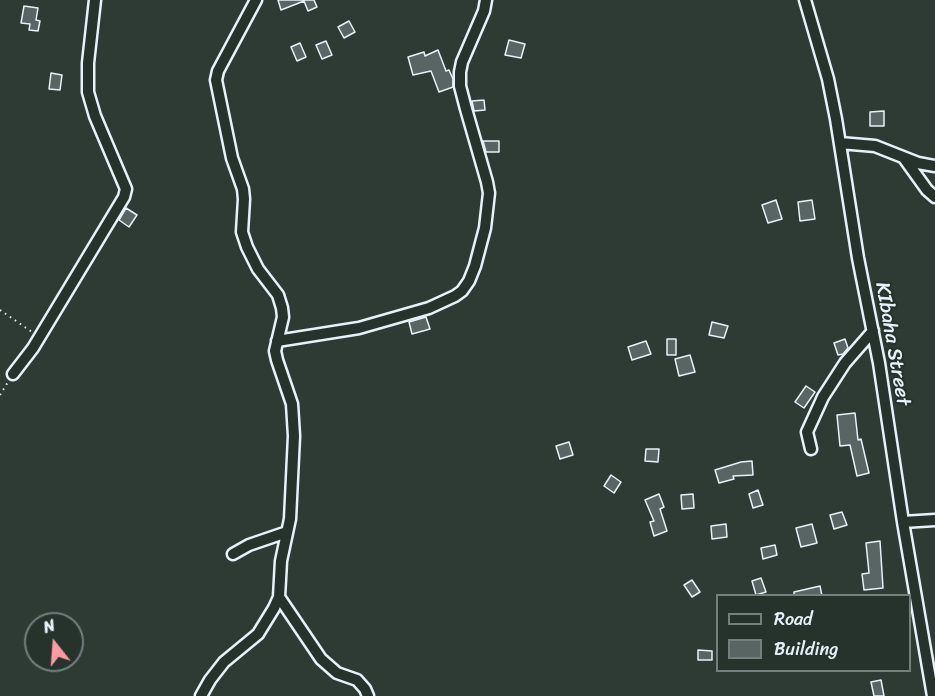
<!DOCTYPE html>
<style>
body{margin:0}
#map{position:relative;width:935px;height:696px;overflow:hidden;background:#2e3b35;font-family:Sriracha,sans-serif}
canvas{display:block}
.legend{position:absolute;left:716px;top:594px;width:195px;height:78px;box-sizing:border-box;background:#26332d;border:2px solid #747f7e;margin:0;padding:8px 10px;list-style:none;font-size:18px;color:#e8f1f8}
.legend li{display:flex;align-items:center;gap:12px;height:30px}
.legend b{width:30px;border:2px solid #747f7e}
.north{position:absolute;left:24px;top:612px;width:60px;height:60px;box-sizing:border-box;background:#26332d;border:2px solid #747f7e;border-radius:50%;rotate:343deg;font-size:16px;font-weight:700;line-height:24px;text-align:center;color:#e8f1f8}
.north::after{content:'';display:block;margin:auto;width:21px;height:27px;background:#ff9aa2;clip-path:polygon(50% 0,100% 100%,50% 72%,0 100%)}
</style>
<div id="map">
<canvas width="935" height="696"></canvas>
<ul class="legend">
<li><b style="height:8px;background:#26332d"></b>Road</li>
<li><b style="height:16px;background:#596563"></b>Building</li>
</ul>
<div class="north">N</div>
</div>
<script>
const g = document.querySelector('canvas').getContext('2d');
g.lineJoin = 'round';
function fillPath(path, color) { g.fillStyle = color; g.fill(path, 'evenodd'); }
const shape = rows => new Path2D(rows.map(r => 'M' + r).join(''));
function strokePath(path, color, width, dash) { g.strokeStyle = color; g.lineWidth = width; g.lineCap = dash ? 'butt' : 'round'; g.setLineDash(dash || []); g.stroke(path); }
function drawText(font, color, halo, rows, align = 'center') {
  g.font = font + ' Sriracha,sans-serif'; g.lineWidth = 4.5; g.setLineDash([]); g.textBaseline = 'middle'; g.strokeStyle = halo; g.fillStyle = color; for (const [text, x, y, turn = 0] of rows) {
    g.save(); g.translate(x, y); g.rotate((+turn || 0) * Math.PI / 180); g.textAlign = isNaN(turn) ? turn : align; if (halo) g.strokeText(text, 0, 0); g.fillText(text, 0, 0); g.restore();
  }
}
const building = shape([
 [278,0,314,0,317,7,308,11,304,1,281,10,278,0],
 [24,6,38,8,36,20,40,21,38,31,29,30,30,24,21,23,24,6],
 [349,21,355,32,344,38,338,27,349,21],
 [509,40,525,44,521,58,505,55,509,40],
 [326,41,332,55,322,59,316,45,326,41],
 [300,43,306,57,297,61,291,47,300,43],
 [438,50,446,71,449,70,453,79,453,87,439,92,431,71,413,75,408,57,424,52,425,56,438,50],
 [51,73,62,75,60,90,49,89,51,73],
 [484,100,485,110,474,111,472,101,484,100],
 [884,111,884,126,870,126,870,112,884,111],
 [483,141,499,141,499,152,486,152,483,141],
 [776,200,782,219,768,223,762,205,776,200],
 [812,200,815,219,800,221,798,202,812,200],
 [126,208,137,215,129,227,119,220,126,208],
 [426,317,430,329,412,334,409,322,426,317],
 [712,322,728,326,724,338,709,335,712,322],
 [667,339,676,339,676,355,667,355,667,339],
 [845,339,848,348,843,354,838,355,834,343,845,339],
 [646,341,651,354,632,360,628,347,646,341],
 [690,355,695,372,679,376,675,359,690,355],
 [806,386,815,392,804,408,795,402,806,386],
 [855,413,858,440,861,439,869,473,857,476,850,445,840,446,837,415,855,413],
 [569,442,573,455,560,459,556,446,569,442],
 [646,449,659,449,658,462,645,461,646,449],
 [752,461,753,475,733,476,734,479,719,483,715,470,741,462,752,461],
 [611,475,621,482,614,493,604,486,611,475],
 [758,490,763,505,753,508,749,494,758,490],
 [659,494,664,507,660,509,667,531,654,536,650,522,654,521,645,500,659,494],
 [693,494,694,508,682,509,681,495,693,494],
 [842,512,847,525,834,529,830,515,842,512],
 [726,524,727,537,712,539,711,526,726,524],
 [812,524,817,543,801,547,796,528,812,524],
 [880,541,883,588,864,590,862,574,869,573,866,543,880,541],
 [775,545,777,555,763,559,761,548,775,545],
 [761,578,766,592,756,595,752,581,761,578],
 [692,580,700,592,692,597,684,585,692,580],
 [820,586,822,596,794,596,794,592,820,586],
 [698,650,712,651,712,660,698,660,698,650],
 [881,680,884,696,874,696,871,682,881,680]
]);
fillPath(building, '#596563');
strokePath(building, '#e8f1f8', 1.5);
const minor = shape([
 [805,0,828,79,836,119,858,258,879,363,903,522,933,696],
 [840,143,875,146,918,163,935,166],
 [904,158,927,190,935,197],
 [277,341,359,328,429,308,455,296,462,291,469,281,475,266,485,228,489,193,487,182,466,109,460,86,460,72,462,62,484,11,486,0],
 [13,374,33,348,124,197,126,189,95,116,88,92,88,63,95,0],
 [811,449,807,432,823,397,845,363,873,331],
 [903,522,935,520],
 [233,554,249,545,287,532],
 [279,597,321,659,337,673,357,680,365,689,368,696],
 [201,696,210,680,224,662,258,634,274,608,279,597,281,561,290,519,294,436,292,404,277,360,275,351,283,317,282,308,278,295,258,269,247,247,242,232,244,199,243,189,232,158,216,80,218,71,256,0]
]);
strokePath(minor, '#e8f1f8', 15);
strokePath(shape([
 [0,310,32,332],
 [0,395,8,382]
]), '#e8f1f8', 2, [1.5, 4.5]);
strokePath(minor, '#26332d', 10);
drawText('20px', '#e8f1f8', '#26332d', [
 ["KIbaha Street",892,344,80]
]);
</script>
